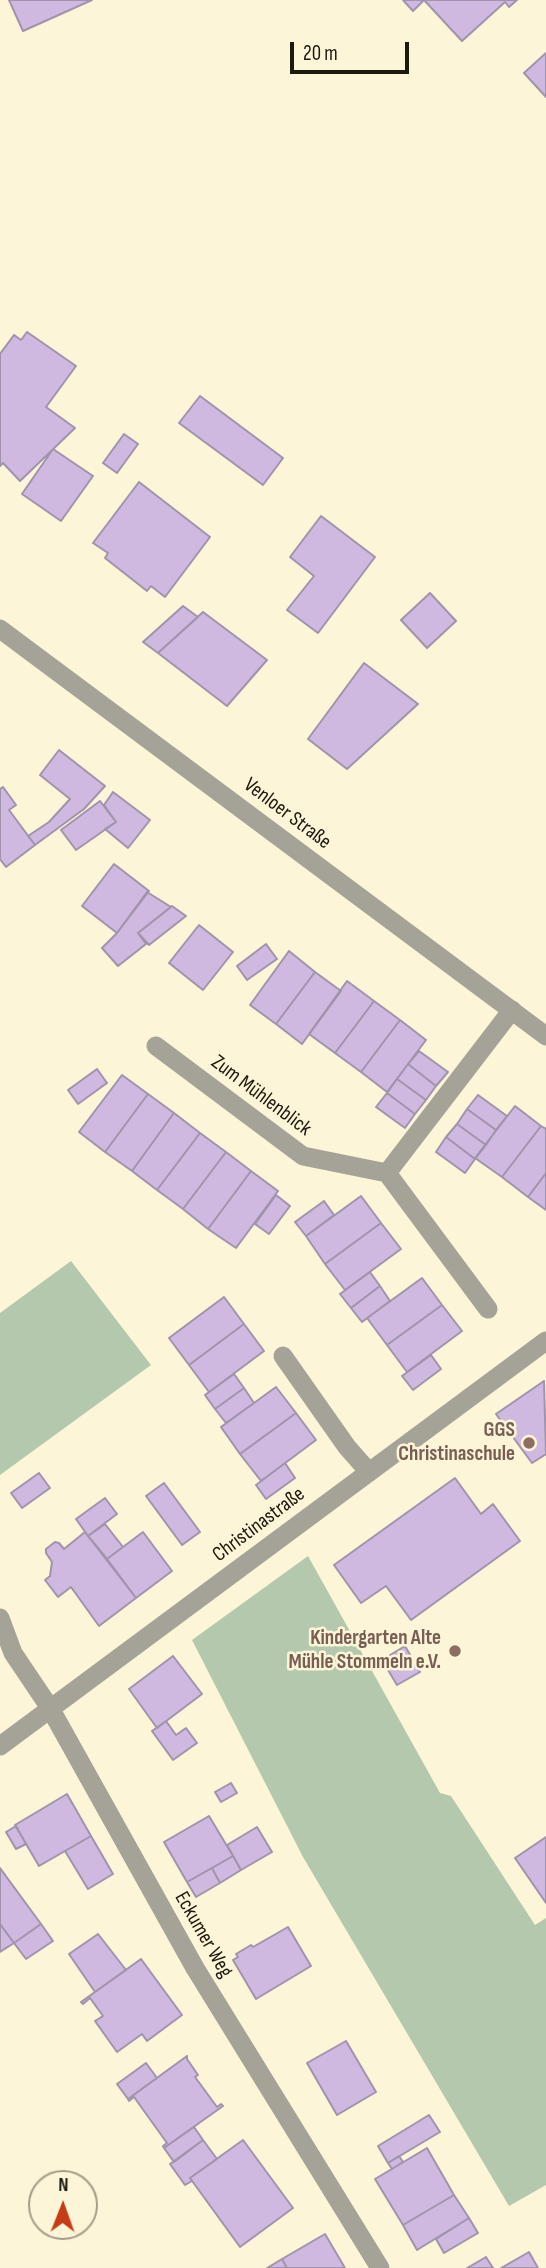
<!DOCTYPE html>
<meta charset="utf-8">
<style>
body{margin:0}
#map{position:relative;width:546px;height:2268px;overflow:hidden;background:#fdf5d8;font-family:"Sofia Sans Condensed",sans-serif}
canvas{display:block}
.north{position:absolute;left:28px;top:2170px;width:70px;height:70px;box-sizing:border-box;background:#fdf5d8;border:2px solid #a39d88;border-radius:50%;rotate:1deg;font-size:19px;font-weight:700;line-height:28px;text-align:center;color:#1c190f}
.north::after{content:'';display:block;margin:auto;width:24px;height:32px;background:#c63c16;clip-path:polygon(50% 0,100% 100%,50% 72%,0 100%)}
.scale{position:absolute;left:290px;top:42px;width:119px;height:32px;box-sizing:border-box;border:4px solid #1c190f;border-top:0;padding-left:9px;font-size:21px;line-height:24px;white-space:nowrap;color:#1c190f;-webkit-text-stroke:5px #fdf5d8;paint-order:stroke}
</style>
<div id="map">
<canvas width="546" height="2268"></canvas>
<div class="north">N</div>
<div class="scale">20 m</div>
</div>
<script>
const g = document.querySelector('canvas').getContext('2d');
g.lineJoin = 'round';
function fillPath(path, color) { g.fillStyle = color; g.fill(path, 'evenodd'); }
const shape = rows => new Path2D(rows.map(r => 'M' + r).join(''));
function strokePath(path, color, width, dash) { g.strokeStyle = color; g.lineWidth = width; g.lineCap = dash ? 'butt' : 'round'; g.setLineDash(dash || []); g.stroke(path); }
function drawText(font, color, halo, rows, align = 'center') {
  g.font = font + ' "Sofia Sans Condensed",sans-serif'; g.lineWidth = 5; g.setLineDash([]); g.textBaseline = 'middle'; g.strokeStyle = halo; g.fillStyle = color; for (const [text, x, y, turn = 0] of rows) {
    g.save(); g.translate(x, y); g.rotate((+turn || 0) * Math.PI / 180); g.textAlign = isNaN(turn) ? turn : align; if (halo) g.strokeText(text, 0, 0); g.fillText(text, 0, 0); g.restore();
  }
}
fillPath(shape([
 [71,1261,151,1365,0,1475,0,1313],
 [308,1556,440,1793,451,1796,535,1925,546,1918,546,2185,509,2206,303,1857,192,1640]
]), '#b3c8ad');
const building = shape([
 [9,0,92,0,23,31,9,0],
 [403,0,424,0,413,11,403,0],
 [424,0,517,0,509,7,505,2,462,41,424,0],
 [546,53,546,97,524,73,546,53],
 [27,332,76,366,46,407,75,428,20,481,3,463,0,466,0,354,14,335,21,340,27,332],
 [200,396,283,458,263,485,179,423,200,396],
 [124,434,138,444,117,473,103,463,124,434],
 [53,449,93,476,61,521,22,494,53,449],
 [139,482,210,537,165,597,151,586,147,591,105,558,108,553,93,543,139,482],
 [321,516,375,557,318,633,287,610,314,576,290,557,321,516],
 [430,593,456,621,427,648,401,620,430,593],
 [183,606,198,617,158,653,143,642,183,606],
 [203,612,267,660,227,706,158,653,203,612],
 [364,663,418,704,347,769,308,739,364,663],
 [59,750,105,786,84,809,35,845,28,836,49,822,70,799,40,775,59,750],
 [3,787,16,805,9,810,35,845,6,867,0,859,0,789,3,787],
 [113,792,150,820,128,848,105,829,116,822,104,805,113,792],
 [100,801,116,822,76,850,61,830,100,801],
 [114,864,149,891,117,933,82,906,114,864],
 [147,892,171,907,138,933,146,944,118,966,102,948,117,933,147,892],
 [172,906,186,916,149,945,138,933,172,906],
 [199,925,233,952,203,990,169,963,199,925],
 [266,944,277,959,247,980,237,966,266,944],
 [289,951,315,972,276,1024,250,1005,289,951],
 [315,972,341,991,302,1044,276,1024,315,972],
 [347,981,374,1001,335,1053,309,1034,347,981],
 [374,1001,400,1020,361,1072,335,1053,374,1001],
 [400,1020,426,1040,387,1092,361,1072,400,1020],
 [419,1051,448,1072,436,1086,408,1064,419,1051],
 [408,1064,436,1086,426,1100,397,1079,408,1064],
 [97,1069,107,1083,78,1104,68,1090,97,1069],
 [122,1075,148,1094,105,1152,79,1132,122,1075],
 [397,1079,426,1100,415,1114,387,1093,397,1079],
 [387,1093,415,1114,405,1128,376,1107,387,1093],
 [148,1094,174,1113,132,1171,105,1152,148,1094],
 [478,1095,507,1116,496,1130,467,1109,478,1095],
 [515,1106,541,1126,502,1177,475,1158,515,1106],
 [467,1109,496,1130,486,1145,457,1124,467,1109],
 [174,1113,200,1133,157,1190,132,1171,174,1113],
 [457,1124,486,1145,475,1159,446,1137,457,1124],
 [541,1126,546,1129,546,1173,528,1197,502,1177,541,1126],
 [200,1133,226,1152,183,1209,157,1190,200,1133],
 [446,1137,475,1159,465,1173,436,1152,446,1137],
 [226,1152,251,1171,208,1229,183,1209,226,1152],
 [251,1171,278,1191,236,1248,208,1229,251,1171],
 [546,1173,546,1210,528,1197,546,1173],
 [276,1195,290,1206,269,1234,255,1224,276,1195],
 [361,1196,381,1223,325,1264,306,1236,361,1196],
 [324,1201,334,1215,306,1236,295,1222,324,1201],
 [381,1223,401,1249,345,1290,325,1264,381,1223],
 [370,1272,380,1286,351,1308,340,1294,370,1272],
 [422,1278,442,1305,387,1345,367,1318,422,1278],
 [380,1286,390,1301,362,1322,351,1308,380,1286],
 [224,1297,244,1324,189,1365,169,1338,224,1297],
 [442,1305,462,1331,407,1372,387,1345,442,1305],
 [244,1324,264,1351,209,1392,189,1365,244,1324],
 [431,1355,441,1369,413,1390,402,1376,431,1355],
 [234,1374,244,1388,215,1409,205,1395,234,1374],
 [544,1381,546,1454,532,1463,496,1414,544,1381],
 [276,1387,296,1413,240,1454,221,1427,276,1387],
 [244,1388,254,1403,226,1423,215,1409,244,1388],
 [296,1413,316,1440,261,1481,240,1454,296,1413],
 [285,1463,295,1478,266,1499,256,1485,285,1463],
 [39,1473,50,1488,22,1508,11,1493,39,1473],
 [455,1478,481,1514,493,1504,520,1541,411,1620,386,1586,361,1603,334,1565,455,1478],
 [164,1483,200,1532,182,1545,146,1496,164,1483],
 [105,1498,117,1514,88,1536,76,1519,105,1498],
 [105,1524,123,1547,107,1559,88,1536,105,1524],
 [85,1532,136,1598,99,1626,71,1587,58,1597,45,1580,50,1576,52,1562,46,1553,46,1549,55,1542,59,1543,64,1549,85,1532],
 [143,1532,172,1571,136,1598,107,1559,143,1532],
 [405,1646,420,1672,397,1685,382,1660,405,1646],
 [173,1656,202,1694,157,1728,129,1689,173,1656],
 [166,1721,176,1735,186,1728,197,1743,173,1760,152,1731,166,1721],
 [231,1783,237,1793,221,1802,215,1792,231,1783],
 [67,1794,91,1836,39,1866,15,1825,67,1794],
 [209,1816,233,1856,187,1882,164,1842,209,1816],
 [16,1826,26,1844,16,1849,6,1832,16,1826],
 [257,1827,272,1852,241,1870,227,1845,257,1827],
 [91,1836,113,1874,88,1889,65,1851,91,1836],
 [546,1837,546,1903,515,1858,546,1837],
 [233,1856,241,1870,220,1883,212,1868,233,1856],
 [0,1868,41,1924,14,1943,0,1924,0,1868],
 [212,1868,220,1883,196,1897,187,1882,212,1868],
 [0,1924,14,1943,0,1952,0,1924],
 [41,1924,53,1941,26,1959,14,1943,41,1924],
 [288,1927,311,1966,256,1999,233,1960,238,1957,236,1954,251,1945,253,1947,288,1927],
 [98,1934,126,1970,95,1992,69,1954,98,1934],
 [141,1959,182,2015,147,2041,142,2034,117,2052,95,2021,103,2016,90,1998,83,2004,81,2002,141,1959],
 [346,2041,376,2092,337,2115,307,2063,346,2041],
 [187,2056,187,2059,198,2075,195,2077,217,2107,221,2104,223,2106,164,2148,163,2146,167,2143,134,2097,129,2101,128,2099,187,2056],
 [146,2063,157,2078,128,2099,117,2084,146,2063],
 [429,2115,440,2132,388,2163,378,2146,429,2115],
 [194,2127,203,2140,174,2162,164,2148,194,2127],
 [203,2140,217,2159,190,2178,192,2181,185,2185,170,2164,203,2140],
 [243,2140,293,2208,240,2247,190,2178,243,2140],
 [427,2148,454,2195,403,2225,375,2179,427,2148],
 [399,2156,403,2162,392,2169,388,2163,399,2156],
 [454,2195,469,2218,417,2250,403,2225,454,2195],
 [469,2218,478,2233,444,2253,436,2239,469,2218],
 [325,2234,345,2268,287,2268,282,2259,325,2234],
 [529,2252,538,2268,501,2268,529,2252],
 [486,2257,493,2268,467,2268,486,2257],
 [282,2259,287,2268,267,2268,282,2259]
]);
fillPath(building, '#cfb9e1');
strokePath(building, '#a193ac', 2);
strokePath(shape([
 [283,1356,347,1447,369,1472]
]), '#a5a397', 19);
strokePath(shape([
 [156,1046,303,1156,387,1173,488,1309],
 [387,1173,512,1010],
 [0,1618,13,1653,50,1708,195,1968,380,2268],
 [0,1746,546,1341]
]), '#a5a397', 19);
strokePath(shape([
 [0,629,546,1036]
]), '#a5a397', 19);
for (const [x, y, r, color] of [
 [529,1443,7,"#8d6e63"],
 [455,1651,7,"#8d6e63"]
]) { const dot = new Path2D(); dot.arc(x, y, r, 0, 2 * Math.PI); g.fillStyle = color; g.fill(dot); strokePath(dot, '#fdf5d8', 2.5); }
drawText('21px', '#1c190f', '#fdf5d8', [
 ["Venloer Straße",287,814,37],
 ["Zum Mühlenblick",261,1096,37],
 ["Christinastraße",259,1525,-37],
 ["Eckumer Weg",203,1935,60]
]);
drawText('bold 21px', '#785e54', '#fdf5d8', [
 ["GGS",515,1431],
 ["Christinaschule",515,1455],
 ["Kindergarten Alte",441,1639],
 ["Mühle Stommeln e.V.",441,1663]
], 'right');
</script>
